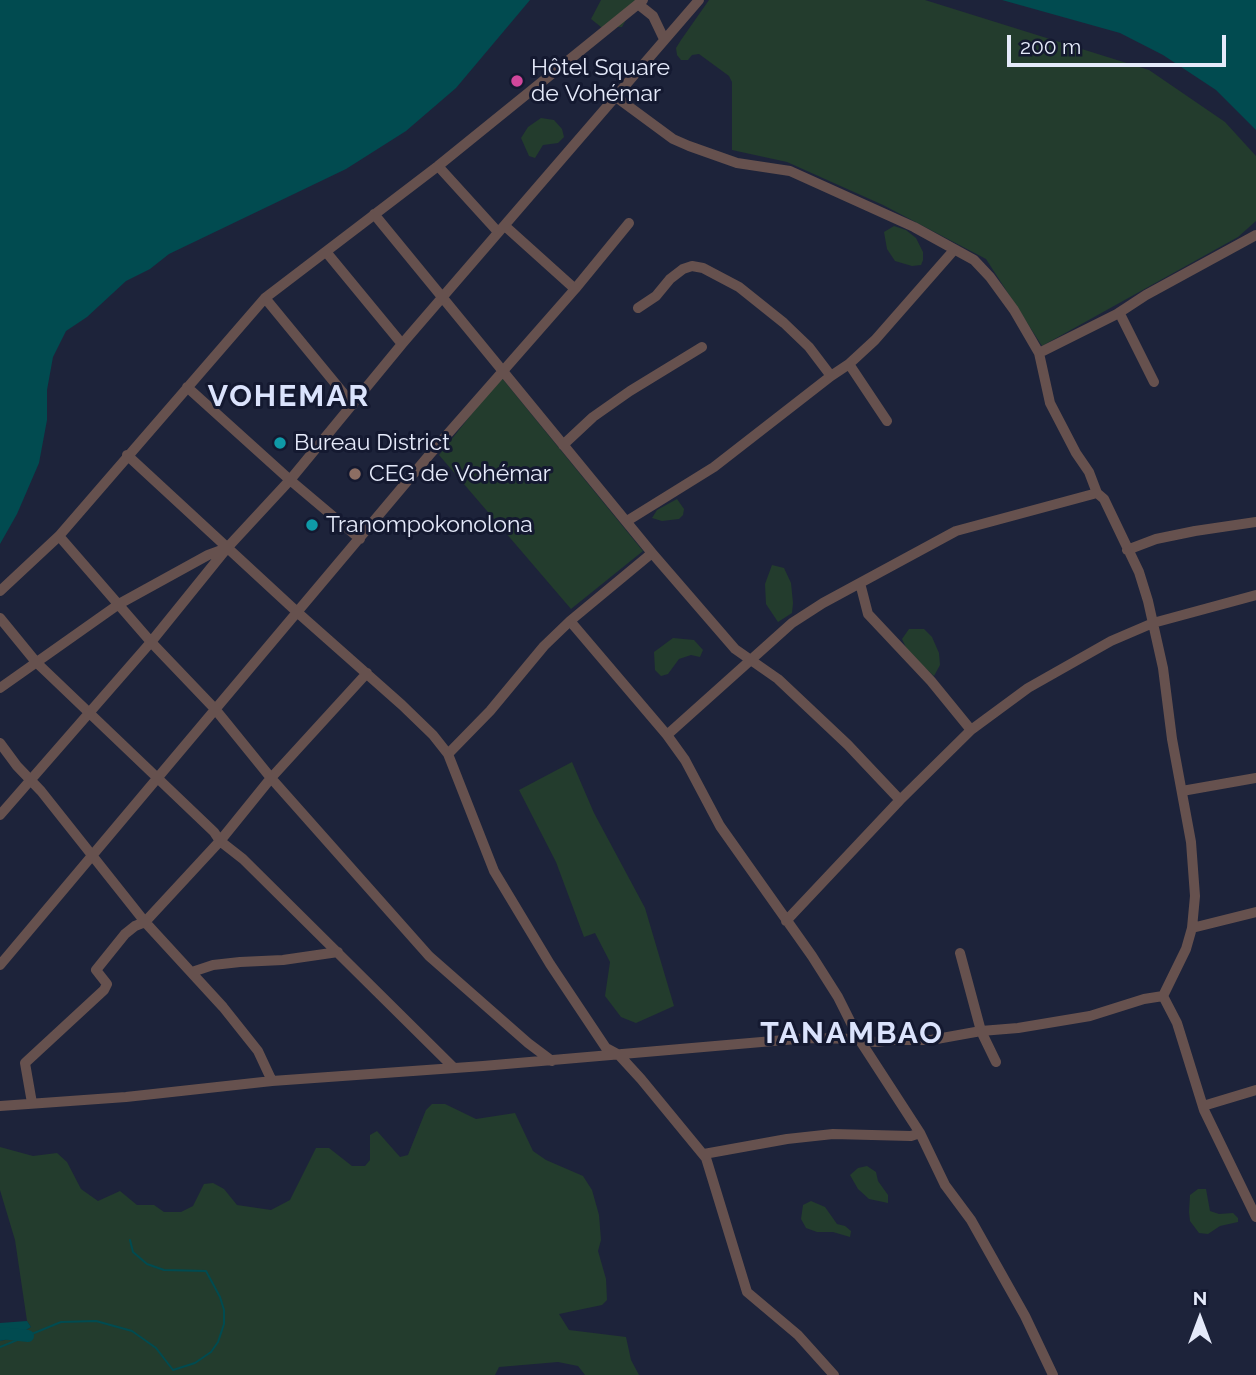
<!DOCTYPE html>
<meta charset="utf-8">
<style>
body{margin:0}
#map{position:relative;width:1256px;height:1375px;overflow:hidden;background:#1d233a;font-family:Raleway,sans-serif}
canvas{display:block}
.north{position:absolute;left:1165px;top:1284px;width:70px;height:70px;-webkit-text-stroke:5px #141930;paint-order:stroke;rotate:0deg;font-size:19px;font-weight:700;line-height:28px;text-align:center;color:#e5eafa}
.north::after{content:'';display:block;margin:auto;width:24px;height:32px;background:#e5eafa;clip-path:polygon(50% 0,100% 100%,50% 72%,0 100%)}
.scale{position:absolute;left:1007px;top:35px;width:219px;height:32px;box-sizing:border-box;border:4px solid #e5eafa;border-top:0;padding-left:9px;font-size:21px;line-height:24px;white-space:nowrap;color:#e5eafa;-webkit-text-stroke:5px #141930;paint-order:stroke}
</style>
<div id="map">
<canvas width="1256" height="1375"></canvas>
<div class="north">N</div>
<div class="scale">200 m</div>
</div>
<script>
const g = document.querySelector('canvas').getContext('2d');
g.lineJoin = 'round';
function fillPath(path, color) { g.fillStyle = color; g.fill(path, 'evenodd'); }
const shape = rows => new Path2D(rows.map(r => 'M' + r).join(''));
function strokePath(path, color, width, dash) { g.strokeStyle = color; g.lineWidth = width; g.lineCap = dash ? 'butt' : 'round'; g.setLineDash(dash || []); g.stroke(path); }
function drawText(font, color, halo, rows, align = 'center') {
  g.font = font + ' Raleway,sans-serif'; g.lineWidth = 6; g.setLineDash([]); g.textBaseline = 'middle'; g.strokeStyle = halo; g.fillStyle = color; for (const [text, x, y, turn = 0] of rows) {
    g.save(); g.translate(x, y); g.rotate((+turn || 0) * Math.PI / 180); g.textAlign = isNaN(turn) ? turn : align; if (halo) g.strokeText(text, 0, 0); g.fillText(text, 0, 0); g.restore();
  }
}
fillPath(shape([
 [601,0,637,0,622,27,601,27,591,19],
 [709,0,925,0,1149,70,1225,122,1256,156,1256,221,1238,237,1042,346,986,259,883,205,787,162,732,150,732,82,729,76,699,54,692,55,688,60,681,60,677,55,676,48,681,40],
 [541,118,554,120,562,129,564,137,558,143,543,145,535,158,529,156,521,138,528,127],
 [894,226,906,230,916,238,923,252,923,260,921,265,912,266,895,261,887,249,884,232],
 [501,377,643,551,571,609,439,455],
 [677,499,684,509,683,515,679,519,662,521,652,518,657,510],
 [772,565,784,568,791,583,793,603,792,613,778,622,766,604,765,584],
 [909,629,924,629,932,637,939,653,940,665,934,676,909,654,902,639],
 [673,638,694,640,703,650,700,657,691,655,679,659,668,674,661,676,655,670,654,652],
 [572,762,594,813,645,908,674,1006,636,1023,621,1017,605,996,610,962,595,933,584,937,556,862,519,790],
 [432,1104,445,1104,476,1119,515,1113,533,1151,546,1160,583,1176,592,1190,599,1215,601,1240,598,1251,606,1279,607,1300,602,1305,559,1314,569,1330,626,1337,631,1360,639,1375,585,1375,578,1366,558,1362,499,1367,495,1375,0,1375,0,1341,13,1338,31,1327,27,1321,15,1240,0,1190,0,1147,33,1156,57,1153,67,1162,81,1189,98,1201,120,1191,137,1205,154,1205,164,1212,181,1212,193,1206,204,1184,213,1183,224,1189,237,1205,271,1210,290,1200,316,1148,329,1148,352,1166,365,1166,370,1160,370,1135,377,1131,400,1157,408,1155,426,1110],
 [867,1166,876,1172,878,1181,888,1195,888,1203,869,1199,858,1189,850,1175,858,1168],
 [1198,1189,1206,1189,1210,1211,1219,1214,1233,1213,1238,1218,1238,1222,1220,1226,1208,1234,1199,1233,1190,1221,1189,1212,1190,1195],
 [811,1201,825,1207,837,1224,845,1226,851,1231,850,1237,833,1232,817,1232,806,1228,801,1219,803,1205]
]), '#233c2d');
fillPath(shape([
 [0,0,530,0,456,88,406,131,346,169,169,254,150,269,126,281,87,317,66,331,53,357,47,390,47,420,39,463,17,514,0,544],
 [1002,0,1256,0,1256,130,1216,90,1163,55,1120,33],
 [27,1321,31,1327,13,1338,0,1341,0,1323]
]), '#014b50');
strokePath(shape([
 [0,1347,61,1322,96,1321,132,1331,156,1348,173,1370,195,1363,211,1352,218,1342,224,1324,224,1310,220,1297,206,1271,164,1270,147,1264,133,1252,130,1240]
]), '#014b50', 2);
strokePath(shape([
 [0,1333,28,1336]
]), '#014b50', 12);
strokePath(shape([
 [638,4,653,16,664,39],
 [438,166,498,232],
 [374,214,652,553,735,649,778,679,848,745,900,800],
 [505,226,575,289],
 [327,253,402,344],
 [265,298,353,405],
 [638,308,656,296,670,279,683,269,692,266,703,268,739,287,784,323,809,347,831,376],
 [1117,314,1146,295,1256,235],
 [1039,353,1117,314,1121,316,1154,382],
 [849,364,887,421],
 [187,387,290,480,360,539],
 [563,445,593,417,630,391,702,347],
 [127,455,297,612,402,705,433,735,448,754,494,871,550,964,606,1048,619,1055,641,1079,706,1158,747,1292,798,1335,834,1375],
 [627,521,714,467,831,376,849,364,875,340,954,250],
 [59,536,151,642,215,709,271,778,429,956,528,1043,552,1061],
 [1127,550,1156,539,1195,531,1256,522],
 [860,583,868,614,931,681,971,730],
 [0,591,59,536,265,298,438,166,643,0],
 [0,618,36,662,214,832,220,841,243,859,454,1068],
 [570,621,667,735,685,760,720,826,812,956,838,997,859,1039,920,1133,945,1185,971,1220,1025,1316,1053,1375],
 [0,688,119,604,208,555,227,548],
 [667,735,792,623,823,603,956,531,1097,493],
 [0,743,17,766,41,791,145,922,223,1007,258,1051,272,1081],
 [448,754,490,711,544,646,570,621,652,553],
 [1182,791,1256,778],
 [0,815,151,642,227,548,290,480,402,344,699,0],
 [786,921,900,800,971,730,1028,688,1111,641,1153,623,1256,595],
 [1192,928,1256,912],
 [960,953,981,1031,996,1062],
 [0,965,431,453,575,289,629,223],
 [192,972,213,965,240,962,283,960,338,952],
 [1163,996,1177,1023,1204,1110,1256,1217],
 [32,1103,25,1063,104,990,107,984,96,970,125,934,135,926,145,922,220,841,271,778,367,673],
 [0,1106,126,1097,272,1081,483,1066,808,1038,859,1039,875,1042,894,1040,931,1040,981,1031,1018,1028,1090,1016,1144,999,1163,996,1186,949,1192,928,1195,896,1191,842,1172,739,1163,668,1148,601,1139,572,1104,499,1097,493,1089,472,1076,453,1050,403,1039,353,1014,310,990,277,974,260,914,227,790,171,737,163,689,146,673,139,616,97],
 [1203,1106,1256,1090],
 [704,1154,787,1139,833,1134,911,1136,920,1133]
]), '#66514e', 10);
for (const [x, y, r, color] of [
 [517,81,7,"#d1479c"],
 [280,443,7,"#0f9aa8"],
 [355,474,7,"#8d6e63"],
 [312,525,7,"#0f9aa8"]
]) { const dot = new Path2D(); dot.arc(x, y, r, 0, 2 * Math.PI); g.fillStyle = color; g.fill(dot); strokePath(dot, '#141930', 2.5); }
drawText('23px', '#e5eafa', '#141930', [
 ["Hôtel Square",531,68],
 ["de Vohémar",531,94],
 ["Bureau District",294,443],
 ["CEG de Vohémar",369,474],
 ["Tranompokonolona",326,525]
], 'left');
g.letterSpacing = '2px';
drawText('bold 30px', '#dbe3fc', '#141930', [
 ["VOHEMAR",289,397],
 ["TANAMBAO",852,1034]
]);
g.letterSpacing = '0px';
</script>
